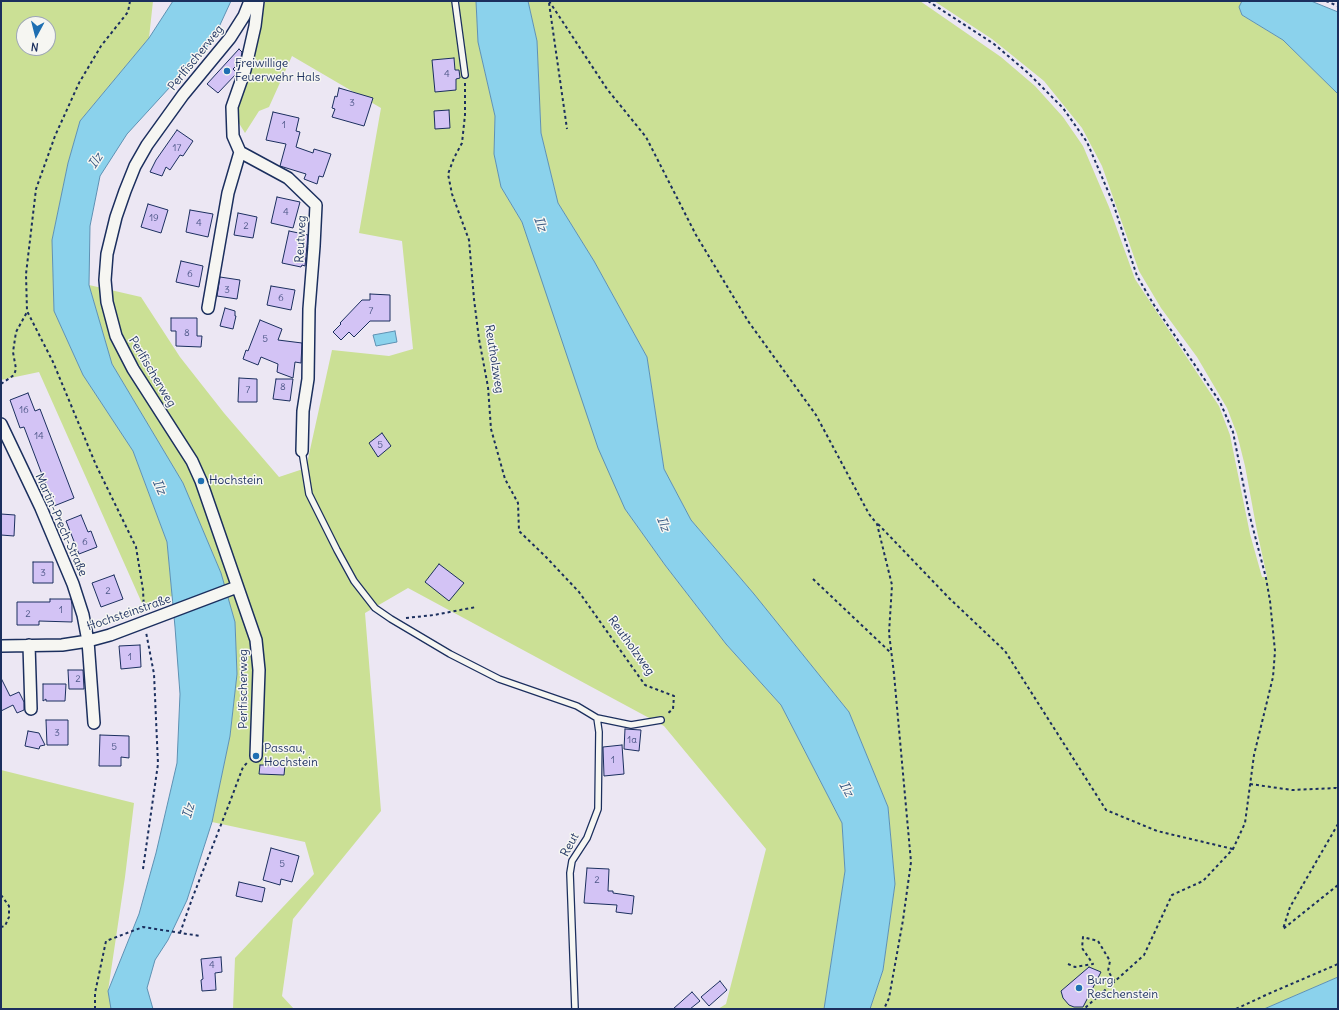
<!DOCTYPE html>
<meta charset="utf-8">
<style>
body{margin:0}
#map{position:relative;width:1339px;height:1010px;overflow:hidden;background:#ece7f3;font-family:Delius,sans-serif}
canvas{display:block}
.frame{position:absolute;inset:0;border:2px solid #1b2f5e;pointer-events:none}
.north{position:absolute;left:16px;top:16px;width:40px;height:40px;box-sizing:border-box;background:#f6f6f2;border:1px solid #9ea6b7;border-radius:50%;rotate:187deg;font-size:11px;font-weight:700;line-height:16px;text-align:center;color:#1b2f5e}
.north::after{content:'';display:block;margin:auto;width:14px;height:18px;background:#1f6fb2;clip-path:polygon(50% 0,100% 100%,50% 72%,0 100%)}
</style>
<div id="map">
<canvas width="1339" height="1010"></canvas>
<div class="frame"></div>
<div class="north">N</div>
</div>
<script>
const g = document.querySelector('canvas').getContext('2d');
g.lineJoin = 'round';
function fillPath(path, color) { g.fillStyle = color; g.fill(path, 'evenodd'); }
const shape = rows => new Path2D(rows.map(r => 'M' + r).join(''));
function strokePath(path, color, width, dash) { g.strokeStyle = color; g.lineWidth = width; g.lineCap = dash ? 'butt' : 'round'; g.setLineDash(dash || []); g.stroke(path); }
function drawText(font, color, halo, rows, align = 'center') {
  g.font = font + ' Delius,sans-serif'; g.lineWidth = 3; g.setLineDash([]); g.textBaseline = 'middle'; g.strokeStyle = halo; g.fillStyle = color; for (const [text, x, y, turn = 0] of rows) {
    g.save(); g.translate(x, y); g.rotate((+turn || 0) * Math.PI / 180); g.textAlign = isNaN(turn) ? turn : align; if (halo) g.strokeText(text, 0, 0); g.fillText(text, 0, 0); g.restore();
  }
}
fillPath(shape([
 [1,1,153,1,149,38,80,121,68,163,52,240,54,311,83,375,133,451,167,542,172,596,145,610,39,372,1,380],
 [24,24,48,24,48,48,24,48],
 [265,1,476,1,478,42,495,116,494,154,501,187,522,222,625,509,665,565,726,644,781,705,842,823,845,871,824,1009,718,1009,726,1004,766,849,664,726,408,588,365,613,381,811,293,919,282,996,294,1009,233,1009,235,958,314,874,305,842,212,822,230,736,237,674,235,622,221,573,183,483,112,364,89,285,141,297,180,357,224,413,279,477,306,468,332,350,389,356,413,349,402,241,359,233,381,108,292,56,269,107,259,111,245,133,234,115,252,61],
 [528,1,920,1,1001,57,1035,86,1063,117,1083,146,1109,207,1135,279,1219,406,1230,435,1250,534,1262,577,1267,577,1257,531,1245,466,1237,434,1227,408,1197,357,1161,308,1139,271,1102,166,1082,128,1044,81,992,39,934,1,1242,1,1239,7,1242,15,1283,40,1338,94,1338,977,1264,1009,870,1009,883,970,895,884,888,807,849,712,754,594,691,520,664,469,647,357,594,261,558,203,541,133,537,41],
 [1,770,134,803,125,877,108,991,111,1009,1,1009]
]), '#cbe095');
const water = shape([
 [173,1,231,1,213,40,127,134,100,176,90,226,89,285,112,364,183,483,221,573,235,622,237,674,230,736,212,822,187,900,168,940,155,960,147,988,153,1009,111,1009,108,991,139,914,156,853,177,763,180,694,175,627,167,542,133,451,83,375,54,311,52,240,68,163,80,121,149,38,173,1],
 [476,1,528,1,537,41,541,133,558,203,594,261,647,357,664,469,691,520,754,594,849,712,888,807,895,884,883,970,870,1009,824,1009,845,871,842,823,781,705,726,644,665,565,625,509,598,448,522,222,501,187,494,154,495,116,478,42,476,1],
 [1242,1,1311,1,1338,12,1338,94,1283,40,1242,15,1239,7,1242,1],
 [395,331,397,342,376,346,373,335,395,331],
 [1338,977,1338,1009,1264,1009,1338,977]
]);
fillPath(water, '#8bd2ec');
strokePath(water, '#5e91b3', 1);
const building = shape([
 [239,49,242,52,240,62,233,69,237,73,218,93,207,84,239,49],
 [454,58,455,70,459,70,460,78,456,79,456,90,435,92,432,60,454,58],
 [339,88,373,98,364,126,332,117,335,109,332,108,335,96,337,97,339,88],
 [449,110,450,128,435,129,434,111,449,110],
 [273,112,299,118,296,131,300,132,296,147,313,153,314,149,331,154,323,177,319,176,317,184,304,179,306,174,280,166,286,144,266,140,273,112],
 [177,130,193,141,183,156,180,155,170,170,166,167,162,176,150,172,156,160,177,130],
 [277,197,300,202,293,228,271,223,277,197],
 [148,204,168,210,161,233,141,227,148,204],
 [190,210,213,214,208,237,186,232,190,210],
 [238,213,257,217,253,238,234,235,238,213],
 [289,231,308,235,305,266,302,265,301,267,282,263,289,231],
 [181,261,203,266,199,287,176,282,181,261],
 [220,277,240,280,237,299,217,296,220,277],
 [271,286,295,290,291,310,267,305,271,286],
 [370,294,390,295,390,321,370,321,354,337,349,332,341,340,333,332,341,324,340,323,362,300,370,300,370,294],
 [225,308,235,311,235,316,236,316,233,329,220,326,225,308],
 [171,318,197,318,197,336,202,336,201,347,176,346,176,331,171,331,171,318],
 [260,320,282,329,278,340,302,343,301,363,295,362,293,378,277,372,278,364,261,357,258,365,243,359,246,350,248,351,260,320],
 [239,378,257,379,257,402,238,402,239,378],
 [276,379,293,379,290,401,273,399,276,379],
 [28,393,35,411,40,409,74,498,54,506,24,427,20,428,10,400,28,393],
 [382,433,391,446,378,457,369,443,382,433],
 [1,514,15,515,14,536,1,535,1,514],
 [81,515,88,532,91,531,97,547,79,554,66,521,81,515],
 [33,562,53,562,53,583,33,583,33,562],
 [439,564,464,583,449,601,425,582,439,564],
 [114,575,123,599,101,607,92,583,114,575],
 [50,599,71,599,72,605,72,622,39,621,39,625,17,625,17,602,50,602,50,599],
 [140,645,141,667,121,669,119,646,140,645],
 [68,670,83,670,84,689,69,689,68,670],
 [1,678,10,696,19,692,24,702,24,710,17,713,13,705,1,711,1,678],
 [43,684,66,684,65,701,46,701,46,699,43,701,43,684],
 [46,720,68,720,68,745,47,745,46,720],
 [625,729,641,730,639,751,624,749,625,729],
 [28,731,39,733,45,745,40,746,39,749,25,746,28,731],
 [100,735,129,736,129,758,121,757,121,766,99,766,100,735],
 [622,745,624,774,604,776,603,747,622,745],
 [260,765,285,765,284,775,259,774,260,765],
 [271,848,299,856,292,882,281,879,280,885,263,880,271,848],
 [587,868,609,869,608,891,613,891,613,893,634,896,632,914,616,912,617,905,584,903,587,868],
 [239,882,265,888,262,902,236,896,239,882],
 [221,957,222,972,215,973,216,990,202,991,201,980,203,979,201,959,221,957],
 [1089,967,1101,972,1083,1007,1074,1007,1069,1005,1063,998,1061,991,1089,967],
 [720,981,727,990,709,1006,701,997,720,981],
 [692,992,700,1001,690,1009,673,1009,692,992]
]);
fillPath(building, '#d3c3f5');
strokePath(building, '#1b2f5e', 1);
const service = shape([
 [455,1,465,75],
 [302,451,309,494,337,550,354,581,375,608,391,619,450,654,499,679,577,706,597,718,631,725,661,720],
 [575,1009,570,873,572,861,587,838,598,809,599,732,597,718]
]);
const minor = shape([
 [250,1,244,16,230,38,183,95,147,145,135,166,125,191,116,217,107,254,105,280,107,302,116,336,133,369,192,461,201,481,256,640,259,670,256,756],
 [258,1,255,26,245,70,232,107,233,136,240,152,288,178,316,205,314,246,309,309,308,379,303,411,302,451],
 [208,308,228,193,240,152],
 [1,424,41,508,73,584,83,615,88,641,94,723],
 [29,645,31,709],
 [1,646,62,645,88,641,110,635,237,587]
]);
strokePath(service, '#1b2f5e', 8);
strokePath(minor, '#1b2f5e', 14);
strokePath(shape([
 [130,1,128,12,101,46,79,83,55,136,36,189,26,274,27,311,53,362,96,465,136,547,143,590,144,610],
 [549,1,607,89,646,137,696,235,748,321,816,415,869,514,877,524,892,585,889,633,894,674,911,862,903,920,889,998,884,1009],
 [928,1,994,44,1027,72,1063,108,1087,142,1113,203,1137,276,1154,305,1220,402,1233,432,1249,513,1266,578,1270,601,1275,651,1273,677,1254,755,1245,823,1233,849,1203,881,1172,895,1144,955,1084,1009],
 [1326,1,1338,6],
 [549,3,567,129],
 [465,83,465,115,462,143,454,158,448,174,452,194,469,240,474,299,479,339,488,387,491,429,505,479,518,503,519,531,546,557,579,592,645,685,674,696,673,709,667,714],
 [1,384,14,375,16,369,13,352,16,332,27,312],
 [878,524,949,598,1005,651,1106,810,1157,831,1233,849],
 [813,579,890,652],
 [406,618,434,615,476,607],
 [1250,784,1292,790,1336,788,1338,789],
 [1338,824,1290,907,1283,929,1338,885],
 [143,869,158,764,154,674,146,632],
 [1,895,9,906,9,917,5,926,1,927],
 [180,933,192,899,231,799,243,767,248,762],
 [1068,964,1075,967,1093,964,1082,948,1083,937,1098,941,1110,961,1108,971,1115,982],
 [95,1009,95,993,106,941,143,927,200,936],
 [1236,1009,1268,994,1338,964]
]), '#1b2f5e', 2, [3, 3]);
strokePath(service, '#f6f6f2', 5.5);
strokePath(minor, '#f6f6f2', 11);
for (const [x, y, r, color] of [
 [227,71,4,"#1f6fb2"],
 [201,481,4,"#1f6fb2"],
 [256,756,4,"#1f6fb2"],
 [1079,988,4,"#1f6fb2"]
]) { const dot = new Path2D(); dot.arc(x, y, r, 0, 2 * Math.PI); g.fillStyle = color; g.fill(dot); strokePath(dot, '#f6f6f2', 1.5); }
drawText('10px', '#495484', null, [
 ["4",447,74],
 ["3",352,103],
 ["1",284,125],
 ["17",177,148],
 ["4",286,212],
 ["19",154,218],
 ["4",199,223],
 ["2",246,226],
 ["6",190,274],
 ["3",227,290],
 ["6",281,298],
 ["7",371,311],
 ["8",187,333],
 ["5",265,339],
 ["8",283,387],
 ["7",248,390],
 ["16",24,410],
 ["14",39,436],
 ["5",380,445],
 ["6",85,542],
 ["3",43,573],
 ["2",108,591],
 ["1",61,610],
 ["2",28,614],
 ["1",130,657],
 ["2",78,679],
 ["3",57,733],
 ["1a",632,740],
 ["5",114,747],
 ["1",613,760],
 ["5",282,864],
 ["2",597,880],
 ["4",212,965]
]);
drawText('12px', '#1b2f5e', '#f6f6f2', [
 ["Perlfischerweg",196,58,-51],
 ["Reutweg",301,239,-87],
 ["Reutholzweg",494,359,81],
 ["Perlfischerweg",152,372,59],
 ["Martin-Prech-Straße",61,525,66],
 ["Hochsteinstraße",129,613,-19],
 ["Reutholzweg",631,646,54],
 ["Perlfischerweg",244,689,-90],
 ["Reut",570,845,-62]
]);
drawText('12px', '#1b2f5e', '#f6f6f2', [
 ["Freiwillige",235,64],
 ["Feuerwehr Hals",235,78],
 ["Hochstein",209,481],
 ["Passau,",264,749],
 ["Hochstein",264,763],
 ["Burg",1087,981],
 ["Reschenstein",1087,995]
], 'left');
drawText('italic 13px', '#375882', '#f6f6f2', [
 ["Ilz",96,161,-57],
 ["Ilz",540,224,69],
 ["Ilz",159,487,65],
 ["Ilz",663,524,68],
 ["Ilz",846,789,60],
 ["Ilz",189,811,-76]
]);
</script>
